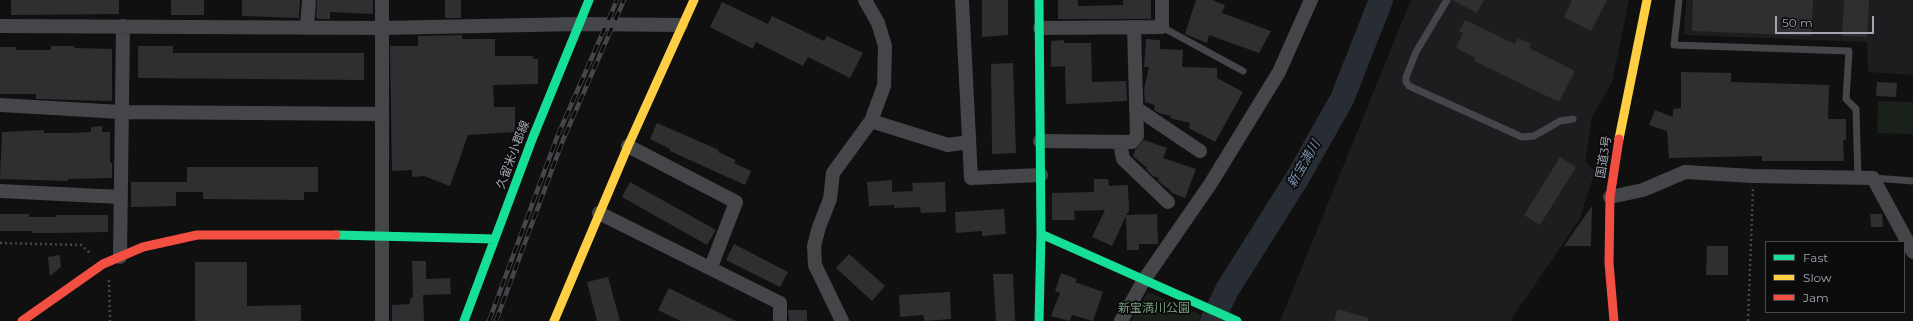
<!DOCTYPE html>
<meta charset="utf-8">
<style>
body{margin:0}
#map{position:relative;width:1913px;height:321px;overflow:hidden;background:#101011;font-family:Montserrat,sans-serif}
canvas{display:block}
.legend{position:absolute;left:1765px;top:241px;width:140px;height:72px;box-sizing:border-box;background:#0b0b0c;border:1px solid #47494e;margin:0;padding:5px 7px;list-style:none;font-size:12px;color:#a1a6b2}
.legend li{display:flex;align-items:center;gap:8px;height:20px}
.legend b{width:20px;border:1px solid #47494e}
.scale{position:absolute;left:1775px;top:16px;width:99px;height:18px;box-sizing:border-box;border:2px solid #a1a6b2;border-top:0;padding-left:5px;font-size:12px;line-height:14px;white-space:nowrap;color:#a1a6b2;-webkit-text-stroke:3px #0b0b0c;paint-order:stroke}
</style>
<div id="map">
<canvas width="1913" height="321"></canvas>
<ul class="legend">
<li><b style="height:5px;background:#16e098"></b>Fast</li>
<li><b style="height:5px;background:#ffcf43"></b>Slow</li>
<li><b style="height:5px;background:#f24e42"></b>Jam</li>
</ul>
<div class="scale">50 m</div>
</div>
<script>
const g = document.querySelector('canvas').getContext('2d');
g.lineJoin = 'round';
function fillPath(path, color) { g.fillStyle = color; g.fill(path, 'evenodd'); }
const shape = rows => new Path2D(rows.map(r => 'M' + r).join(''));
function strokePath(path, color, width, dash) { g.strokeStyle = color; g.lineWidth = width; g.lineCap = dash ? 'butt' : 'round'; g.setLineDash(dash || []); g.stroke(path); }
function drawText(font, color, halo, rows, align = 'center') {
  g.font = font + ' Montserrat,"Noto Sans JP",sans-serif'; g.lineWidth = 3.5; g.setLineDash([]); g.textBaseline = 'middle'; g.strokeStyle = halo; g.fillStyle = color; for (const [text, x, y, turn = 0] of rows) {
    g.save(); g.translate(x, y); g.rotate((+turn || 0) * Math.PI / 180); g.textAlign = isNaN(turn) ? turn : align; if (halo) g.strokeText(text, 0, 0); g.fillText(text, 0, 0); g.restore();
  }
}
fillPath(shape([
 [1411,0,1629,0,1612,82,1592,117,1585,162,1595,171,1579,220,1510,321,1280,321],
 [1686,0,1913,0,1913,75,1868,72,1867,42,1684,35]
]), '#1d1d1f');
fillPath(shape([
 [1878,101,1913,102,1913,134,1877,133],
 [1148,292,1201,315,1198,321,1131,321]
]), '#1a211b');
strokePath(shape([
 [1212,321,1227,290,1298,177,1342,99,1381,0]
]), '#272d33', 24);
fillPath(shape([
 [11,0,119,0,119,14,11,15],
 [171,0,204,0,204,15,171,15],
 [242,0,300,0,299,18,242,16],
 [317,0,373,0,373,14,330,12,330,19,318,19,316,18],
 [445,0,461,0,461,18,445,18],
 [982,0,1008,0,1008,35,982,37],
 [1058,0,1078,0,1078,6,1123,5,1123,0,1151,0,1151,19,1058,19],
 [1196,0,1212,0,1225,5,1222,13,1271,31,1259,53,1209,35,1207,43,1185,34],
 [1452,0,1484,0,1477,13],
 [1572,0,1607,0,1591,31,1564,17],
 [1693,0,1813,0,1812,36,1692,31],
 [1844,0,1869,0,1867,37,1842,36],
 [722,2,768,24,772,16,824,41,827,36,863,53,850,78,808,57,803,66,756,42,753,49,710,27],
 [1465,20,1515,44,1518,38,1531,44,1529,48,1575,71,1559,102,1474,61,1476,58,1456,48,1463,33,1459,32],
 [462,35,462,39,495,39,495,56,533,56,533,59,538,59,538,84,493,85,494,107,515,107,515,132,468,135,450,186,424,176,412,177,412,170,392,171,390,46,418,46,418,36],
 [1146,39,1160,40,1160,49,1183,50,1182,67,1217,68,1217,78,1243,92,1215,142,1189,128,1190,123,1170,118,1171,116,1159,113,1154,110,1155,105,1145,102,1144,89,1149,67,1144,67],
 [1064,40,1064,43,1091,43,1092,82,1126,81,1127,101,1066,104,1065,66,1051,67,1051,41],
 [51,46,74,46,74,48,112,49,112,101,36,99,36,94,0,94,0,47,16,47,16,50,51,50],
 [138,46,173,46,173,53,364,53,364,80,138,78],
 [1013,63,1016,153,992,154,991,64],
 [1681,72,1731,73,1731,82,1829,85,1828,119,1846,119,1846,140,1843,140,1844,161,1762,161,1762,156,1669,158,1667,131,1649,125,1655,110,1673,117,1673,109,1681,108],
 [1877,82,1897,83,1896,97,1876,96],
 [657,123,719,150,718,152,736,160,734,163,751,171,745,185,670,151,670,149,650,139],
 [102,126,102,132,110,132,110,163,112,163,112,178,68,179,68,181,0,179,2,132,44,130,44,133,70,133,91,132,91,127],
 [1144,140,1167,148,1163,158,1196,169,1185,198,1170,192,1171,191,1158,181,1159,178,1153,176,1146,169,1147,168,1133,156,1135,150],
 [1560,157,1576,167,1540,225,1524,215],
 [187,167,318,167,318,192,304,192,304,200,203,199,203,192,176,192,176,206,131,207,131,182,187,182],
 [1094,179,1108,179,1109,186,1128,185,1129,211,1126,215,1157,214,1158,244,1139,244,1139,250,1127,250,1126,216,1112,246,1092,237,1105,210,1074,211,1075,220,1052,220,1052,193,1094,192],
 [892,180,892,192,913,191,912,183,945,182,946,212,921,213,920,207,894,208,894,205,869,206,867,182],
 [630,182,716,230,707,245,622,197],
 [1592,206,1591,246,1564,246],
 [1004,209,1006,234,982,236,982,231,956,233,955,212],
 [0,214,29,214,29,217,56,217,56,215,108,215,108,232,56,233,32,233,32,231,0,231],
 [1870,214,1882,214,1883,227,1871,227],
 [734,244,788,272,780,287,726,260],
 [1707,246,1728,246,1728,275,1706,275],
 [849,254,885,286,872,301,836,268],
 [60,255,61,267,50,276,48,257],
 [412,261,426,261,426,279,450,278,451,294,423,295,424,321,392,321,392,305,410,304,410,298,413,298],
 [195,262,247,262,247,306,301,305,301,321,195,321],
 [1061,273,1077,279,1075,282,1103,292,1093,321,1072,315,1070,321,1051,316,1060,293,1055,291],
 [993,274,1013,274,1015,321,996,321],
 [608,277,620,321,597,321,587,282],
 [669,288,683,295,736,321,681,321,672,317,658,310],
 [950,292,951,319,925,321,923,315,900,317,899,295],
 [1338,309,1368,318,1368,321,1334,321],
 [788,310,807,310,807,321,789,321]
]), '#2f2f31');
strokePath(shape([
 [0,243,81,245,91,254],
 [109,280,110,321],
 [1748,321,1753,188]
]), '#46474b', 2.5, [2, 3]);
strokePath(shape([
 [1447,0,1416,52,1406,77,1406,82,1409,86,1522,137,1534,136,1560,121,1573,119],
 [1679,0,1674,45,1849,51,1846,99,1856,109,1858,178],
 [1162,27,1243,71],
 [1873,178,1913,181]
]), '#454649', 7);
strokePath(shape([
 [382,0,382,321],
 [962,0,971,178,1041,175],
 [0,26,381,28,579,24,681,25],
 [307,28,309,0],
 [1040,28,1162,27,1162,0],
 [0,105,121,112,382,114],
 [1136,108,1200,151],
 [871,121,948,145,969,142],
 [1040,141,1132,142,1137,136,1134,27],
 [1120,142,1123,159,1168,202],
 [628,146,736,202,711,267],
 [0,191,120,197],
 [1610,197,1643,190,1685,172,1753,176,1873,178,1913,252],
 [599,213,780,303,780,321],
 [120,257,123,26],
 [842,321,815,265,814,246,819,227,830,199,833,173,871,121,884,86,885,46,878,23,865,0],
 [1121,321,1144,280,1211,183,1279,72,1311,0]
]), '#454649', 14);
strokePath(shape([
 [1039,0,1041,234,1039,321],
 [1041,234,1237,321],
 [336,235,495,239],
 [464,321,533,137,589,0]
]), '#16e098', 9);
strokePath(shape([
 [1619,139,1647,0],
 [554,321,628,146,694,0]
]), '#ffcf43', 9);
strokePath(shape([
 [22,321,103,264,143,247,197,235,336,235],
 [1614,321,1609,263,1610,197,1619,139]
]), '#f24e42', 9);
const rail = shape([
 [489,321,557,137,617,0],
 [496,321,563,140,624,0]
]);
strokePath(rail, '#454649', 4.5);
strokePath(rail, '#0b0b0c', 3, [9]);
drawText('12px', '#a1a6b2', '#0b0b0c', [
 ["久留米小郡線",513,155,-69],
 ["国道3号",1604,157,-81]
]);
drawText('12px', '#789d7c', '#0b0b0c', [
 ["新宝満川公園",1154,308]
]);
drawText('italic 13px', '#7892ad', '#0b0b0c', [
 ["新宝満川",1304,164,-60]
]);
</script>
